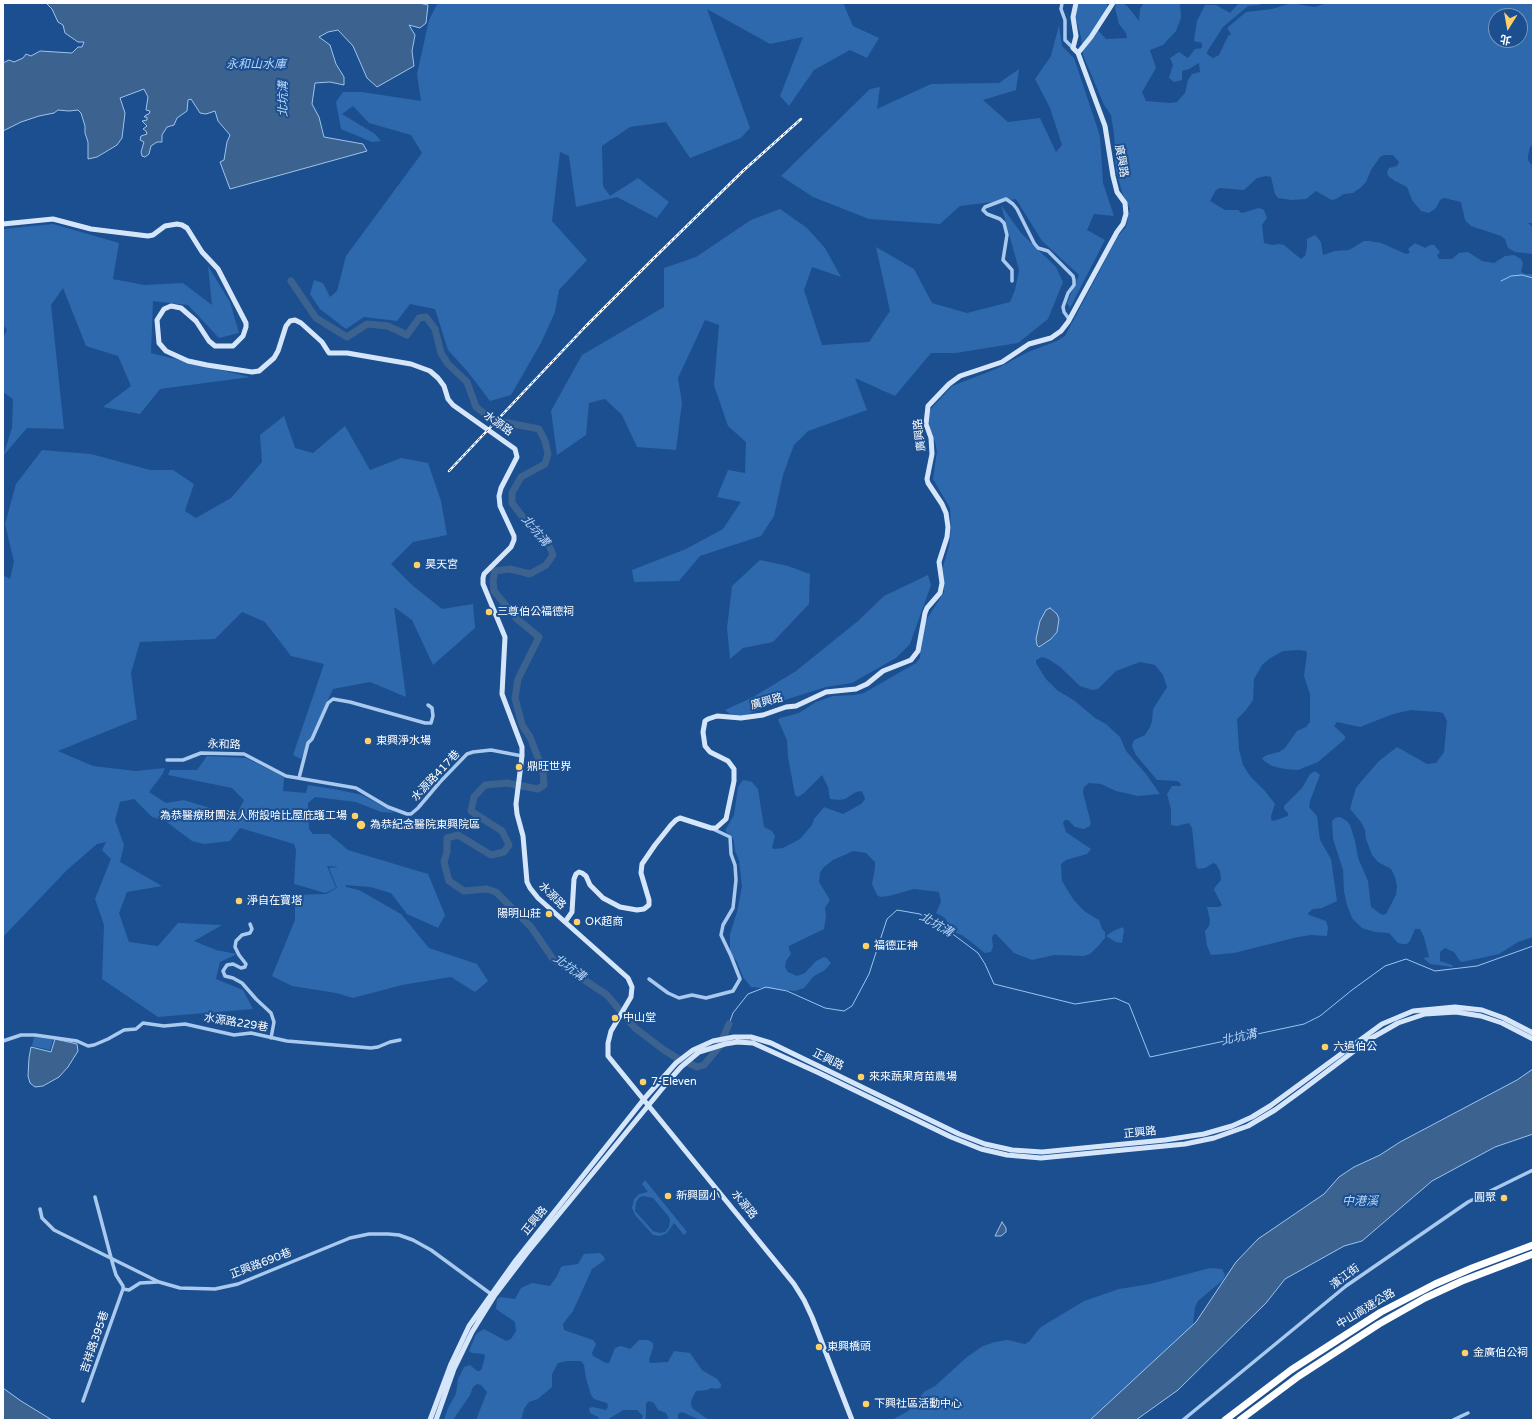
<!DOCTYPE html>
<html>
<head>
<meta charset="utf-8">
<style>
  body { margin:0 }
  #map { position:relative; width:1536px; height:1423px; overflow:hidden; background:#1b4f8f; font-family:"Varela Round","Noto Sans TC",sans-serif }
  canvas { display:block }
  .frame { position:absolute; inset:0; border:4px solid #fff; pointer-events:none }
  .north { position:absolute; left:1488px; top:8px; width:40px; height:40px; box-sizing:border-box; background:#1b4f8f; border:1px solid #7695bc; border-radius:50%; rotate:191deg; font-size:11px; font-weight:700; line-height:16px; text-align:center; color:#fff }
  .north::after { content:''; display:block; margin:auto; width:14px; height:18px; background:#ffd166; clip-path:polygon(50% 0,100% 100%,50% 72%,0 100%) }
</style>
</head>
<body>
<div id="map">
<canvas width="1536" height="1423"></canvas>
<div class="frame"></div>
<div class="north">北</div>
</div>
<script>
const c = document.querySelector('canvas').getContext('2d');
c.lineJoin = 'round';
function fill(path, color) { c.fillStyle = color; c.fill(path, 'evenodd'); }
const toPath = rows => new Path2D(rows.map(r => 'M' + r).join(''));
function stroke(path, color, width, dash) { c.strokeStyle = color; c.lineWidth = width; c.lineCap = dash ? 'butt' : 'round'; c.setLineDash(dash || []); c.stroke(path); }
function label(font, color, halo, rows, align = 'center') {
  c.font = font + ' "Varela Round","Noto Sans TC",sans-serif'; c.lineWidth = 4; c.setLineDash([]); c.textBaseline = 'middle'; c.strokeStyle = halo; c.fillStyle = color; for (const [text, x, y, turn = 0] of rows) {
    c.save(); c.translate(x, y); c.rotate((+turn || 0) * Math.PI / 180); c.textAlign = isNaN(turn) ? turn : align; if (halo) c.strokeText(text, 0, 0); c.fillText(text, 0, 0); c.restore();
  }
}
const green = toPath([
  [435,3,845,3,844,5,853,26,879,38,867,58,850,50,814,70,789,106,780,96,803,37,770,44,707,9,750,128,741,138,690,158,666,122,630,127,602,146,603,186,610,196,638,178,669,202,657,218,617,197,576,207,569,156,560,152,552,221,587,260,559,290,555,312,541,343,511,395,490,401,468,372,448,350,435,309,410,304,397,321,364,317,346,329,320,309,310,294,314,280,323,283,330,297,337,291,346,256,422,153,411,135,369,123,353,106,342,114,375,134,381,141,372,142,341,129,336,102,343,92,362,92,421,101,417,74,429,20,437,4],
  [1079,3,1107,3,1108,11,1095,27,1106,39,1127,38,1126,33,1119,24,1115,8,1116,3,1123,3,1128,7,1139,21,1140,9,1144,3,1180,3,1181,18,1176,31,1163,45,1150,50,1156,68,1142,92,1146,101,1170,103,1177,102,1185,93,1188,80,1192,74,1200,72,1199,63,1189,69,1182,71,1182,80,1174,82,1169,78,1173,65,1170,58,1179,52,1188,58,1195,49,1202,48,1202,43,1194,41,1197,21,1205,5,1216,5,1230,13,1238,4,1261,3,1260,5,1248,6,1223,27,1207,52,1207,54,1213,58,1219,55,1228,36,1231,34,1227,28,1246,12,1272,9,1291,3,1315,7,1326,3,1533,3,1533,145,1530,147,1528,156,1528,160,1533,167,1533,223,1528,223,1533,227,1533,254,1515,252,1508,248,1505,239,1501,236,1471,226,1465,220,1461,202,1444,198,1440,200,1436,208,1429,213,1421,211,1412,200,1407,187,1395,181,1388,176,1387,172,1389,168,1397,166,1399,162,1393,155,1384,155,1380,157,1371,170,1366,182,1360,188,1353,193,1344,194,1336,199,1332,200,1328,198,1316,191,1306,199,1292,200,1278,198,1275,194,1271,177,1266,176,1257,178,1244,190,1220,188,1216,190,1210,201,1225,210,1238,210,1242,213,1259,208,1264,210,1267,218,1262,225,1264,243,1272,245,1280,244,1284,245,1301,259,1305,256,1307,248,1307,239,1315,235,1321,242,1323,255,1335,251,1349,250,1364,241,1369,241,1381,243,1406,254,1410,253,1408,249,1415,243,1425,248,1430,245,1434,245,1440,252,1437,255,1439,259,1452,259,1459,253,1468,252,1482,261,1494,263,1505,256,1514,255,1521,259,1523,263,1521,272,1525,274,1533,274,1533,937,1518,942,1499,954,1462,962,1460,961,1454,952,1445,948,1440,952,1440,961,1452,965,1453,967,1430,964,1423,958,1429,957,1424,937,1420,929,1415,929,1410,941,1407,944,1402,944,1398,943,1389,933,1375,932,1362,928,1352,918,1347,905,1344,892,1343,870,1333,839,1332,821,1335,818,1340,817,1347,821,1350,825,1355,841,1358,858,1368,881,1371,907,1382,915,1386,914,1396,895,1397,886,1395,877,1391,869,1378,862,1372,855,1366,839,1365,830,1361,822,1350,809,1351,805,1356,788,1359,784,1379,761,1397,747,1427,764,1436,763,1444,752,1447,721,1443,713,1438,712,1411,710,1393,714,1360,727,1337,722,1334,726,1345,736,1345,739,1318,762,1298,770,1285,769,1272,766,1264,761,1262,758,1267,755,1279,752,1285,748,1297,731,1306,727,1310,722,1310,694,1304,676,1307,654,1306,651,1299,650,1283,651,1269,659,1262,665,1254,679,1253,700,1246,710,1237,719,1239,749,1243,765,1250,776,1265,791,1275,804,1271,816,1271,819,1273,821,1288,816,1288,813,1284,809,1284,806,1302,788,1310,774,1315,771,1320,775,1310,801,1309,807,1317,816,1320,840,1331,859,1337,901,1322,908,1313,909,1308,913,1309,915,1326,921,1328,927,1327,936,1311,935,1298,937,1234,953,1211,955,1207,946,1205,931,1209,926,1210,920,1207,907,1219,907,1222,905,1214,890,1215,887,1221,880,1220,871,1216,864,1213,863,1205,868,1198,869,1196,866,1192,828,1189,823,1177,826,1171,825,1171,809,1167,794,1172,786,1181,786,1180,783,1177,781,1157,780,1136,755,1132,746,1134,740,1145,735,1150,727,1152,721,1153,709,1167,687,1163,675,1155,665,1140,662,1116,671,1098,689,1092,690,1080,686,1059,666,1048,659,1042,657,1036,660,1036,663,1046,679,1057,690,1075,701,1095,718,1106,724,1120,737,1126,751,1146,774,1160,794,1138,796,1116,791,1101,784,1089,783,1084,787,1083,793,1091,823,1090,826,1084,829,1075,827,1068,820,1065,820,1063,823,1066,832,1091,849,1087,854,1066,860,1061,864,1062,881,1073,899,1084,911,1099,920,1102,929,1105,932,1105,938,1099,945,1090,954,1084,956,1054,955,1032,960,1014,953,996,934,993,935,992,938,993,947,991,952,985,953,962,935,953,932,945,918,936,913,941,902,939,892,914,889,889,896,880,897,877,895,872,884,875,868,875,862,866,853,853,851,833,860,823,868,820,873,819,882,830,900,825,908,826,917,824,929,789,946,789,949,791,954,786,961,785,967,788,972,797,976,805,973,816,961,824,957,827,958,831,963,825,970,814,976,804,988,795,991,751,987,743,977,737,962,730,952,730,934,737,912,742,886,739,860,735,851,734,842,732,836,726,832,726,829,734,815,738,787,743,780,752,782,758,789,764,827,772,831,775,836,772,848,774,849,783,848,800,839,812,825,814,819,824,807,843,814,861,804,865,799,862,791,856,792,845,799,839,800,830,799,828,787,822,775,804,793,798,797,795,795,788,757,787,740,778,720,780,718,799,713,816,702,833,696,855,695,864,693,916,663,920,658,921,638,925,622,944,592,942,570,949,546,951,527,950,508,933,479,937,451,935,442,925,422,928,412,952,386,996,369,1028,352,1057,341,1065,336,1118,236,1126,227,1130,209,1123,195,1116,171,1114,134,1111,115,1104,105,1083,55,1081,37,1075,16],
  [1496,16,1520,16,1520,40,1496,40],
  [1059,25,1062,46,1074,58,1100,136,1103,183,1114,216,1094,214,1087,230,1105,240,1070,308,1067,303,1079,275,1042,241,1016,199,960,206,940,224,869,219,813,197,781,176,870,89,880,87,877,109,931,84,999,83,1019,69,1016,90,983,100,1008,122,1040,118,1056,152,1062,145,1050,108,1035,79,1051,56],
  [1001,205,1021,233,1056,267,1063,282,1048,319,1018,343,956,353,931,353,895,396,855,378,867,410,808,431,794,445,783,475,774,516,761,536,700,556,679,581,634,582,632,570,686,549,723,529,741,502,717,497,728,470,745,473,746,442,728,426,714,385,719,325,705,320,678,378,682,403,676,450,637,447,622,415,605,399,589,403,586,435,557,455,551,411,582,355,664,307,664,268,696,257,751,220,780,209,807,228,825,248,841,277,812,267,804,290,822,345,869,342,890,311,876,247,914,269,932,303,967,313,1010,302,1015,290,1019,270],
  [53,224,119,243,113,279,144,285,183,283,212,305,208,266,230,302,239,333,219,338,188,305,153,301,151,353,250,377,160,389,140,414,103,407,131,386,118,356,86,346,63,288,51,305,64,429,27,428,3,456,12,428,13,399,3,392,3,338,7,330,3,324,3,229],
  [284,416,295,448,313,453,345,426,370,470,401,458,428,463,441,501,447,535,413,542,391,564,412,585,442,609,473,604,475,628,433,665,412,620,394,607,406,697,370,682,333,689,301,759,293,755,324,664,291,656,265,622,242,612,215,639,140,642,131,673,137,719,58,751,93,766,136,771,165,768,162,775,149,792,166,803,184,800,223,812,237,814,244,800,232,788,168,775,170,770,197,770,207,756,246,758,284,777,283,791,306,793,308,785,339,790,362,795,395,813,381,812,356,802,315,797,308,803,309,829,313,834,329,834,348,850,428,874,445,915,438,928,407,914,391,893,370,887,345,885,346,887,359,890,401,914,429,948,477,964,488,981,475,992,451,977,402,985,353,998,336,993,292,986,272,976,295,920,295,895,326,894,337,888,329,868,339,867,327,866,336,888,325,893,294,884,296,850,294,844,240,828,230,841,204,844,192,841,164,820,152,817,134,799,120,802,115,820,124,845,120,862,162,886,127,892,119,913,129,942,158,946,178,923,222,925,194,941,216,950,237,954,220,962,216,979,243,990,253,1009,158,1017,102,979,104,925,95,899,111,859,102,850,106,842,97,844,67,870,3,937,3,575,10,579,14,562,5,524,16,484,42,450,91,454,150,470,173,470,194,484,185,511,196,518,231,498,262,462,260,435],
  [760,560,788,566,810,574,809,604,773,642,743,648,730,659,727,628,732,586],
  [928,575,931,585,910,644,896,658,852,683,826,687,778,702,744,716,730,714,725,710,755,696,796,671,858,621,884,596],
  [1123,927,1124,930,1122,943,1116,942,1106,936,1113,931],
  [34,1036,53,1039,50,1050,32,1046],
  [645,1180,687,1232,684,1235,674,1223,667,1233,660,1236,653,1235,635,1215,632,1208,634,1199,639,1194,648,1192,642,1184],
  [643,1196,653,1198,669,1217,670,1221,669,1227,665,1232,660,1233,653,1231,635,1211,636,1202,640,1197],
  [600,1253,604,1257,605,1260,592,1269,573,1311,563,1324,564,1330,593,1340,596,1344,592,1353,593,1356,606,1363,609,1363,615,1348,621,1346,630,1349,639,1340,648,1340,653,1343,653,1348,649,1360,650,1363,668,1362,674,1351,690,1353,702,1370,717,1379,721,1384,721,1387,718,1389,711,1388,707,1390,696,1391,691,1401,691,1405,693,1409,709,1420,698,1420,698,1419,682,1412,678,1414,678,1420,669,1420,666,1413,658,1410,654,1403,649,1401,646,1403,646,1416,645,1420,641,1420,643,1416,637,1410,623,1410,607,1420,599,1420,598,1417,590,1413,589,1408,593,1407,606,1410,608,1407,607,1403,594,1399,591,1395,586,1378,584,1365,581,1361,567,1361,558,1363,552,1374,552,1387,538,1399,529,1402,524,1409,521,1420,476,1420,487,1392,481,1385,477,1384,473,1387,470,1395,453,1420,444,1420,448,1408,456,1394,458,1379,464,1367,470,1365,477,1371,480,1371,482,1368,485,1357,484,1354,472,1353,469,1351,476,1334,484,1329,506,1341,511,1339,516,1331,515,1322,496,1309,497,1299,500,1297,515,1299,521,1288,532,1283,550,1286,557,1276,561,1267,563,1266,578,1264,584,1254],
  [1210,1268,1222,1269,1225,1275,1223,1280,1198,1301,1195,1307,1193,1325,1187,1336,1090,1420,892,1420,908,1411,924,1392,935,1386,967,1357,983,1346,995,1342,1007,1340,1025,1344,1030,1341,1037,1331,1041,1327,1084,1301,1119,1289,1150,1284]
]);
const water = toPath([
  [46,3,419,3,428,5,426,23,420,28,409,25,415,35,412,51,414,66,377,87,367,78,353,46,338,30,328,32,319,37,330,45,336,64,344,77,344,85,330,82,315,83,312,104,319,117,324,137,363,144,367,151,230,189,220,162,224,160,227,142,230,135,218,121,215,111,206,114,200,113,191,99,188,100,187,111,177,118,174,125,167,127,162,135,162,142,157,142,151,146,149,154,145,157,142,156,141,152,144,142,140,140,141,136,147,134,146,131,143,129,147,126,142,121,147,120,147,117,144,117,146,115,149,114,150,111,146,110,148,97,144,89,120,98,125,113,122,138,117,145,97,157,88,159,88,142,85,133,85,126,81,113,78,110,69,111,58,110,54,113,39,116,21,122,3,131,3,63,9,60,14,62,23,58,26,54,31,56,40,51,72,53,78,47,82,47,84,42,78,42,65,33,63,25,58,22,52,9,46,3],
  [1050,608,1057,614,1059,619,1057,632,1051,639,1039,647,1037,645,1036,639,1040,621,1046,610,1050,608],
  [55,1039,77,1044,78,1051,68,1067,59,1077,43,1086,35,1087,30,1083,28,1076,29,1058,31,1047,51,1052,55,1039],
  [1533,1069,1533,1134,1495,1147,1432,1181,1362,1241,1344,1246,1285,1279,1266,1303,1178,1390,1136,1420,1090,1420,1196,1322,1236,1262,1258,1239,1324,1194,1339,1177,1354,1167,1380,1155,1400,1142,1517,1080,1533,1069],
  [1002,1222,1006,1228,1006,1232,1001,1236,995,1236,1002,1222],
  [3,1388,21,1401,52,1420,3,1420,3,1388]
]);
const stream = toPath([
  [1501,281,1511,276,1522,275,1533,278],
  [729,1024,733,1013,748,994,766,987,787,991,825,1008,844,1011,852,1006,869,974,887,919,897,910,920,914,954,935,978,953,985,964,994,984,1075,1004,1115,998,1129,1004,1150,1057,1304,1024,1320,1016,1352,990,1385,966,1406,959,1435,971,1477,966,1533,946]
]);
const river = toPath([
  [291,281,316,318,347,337,367,324,388,326,407,335,419,318,426,317,435,329,441,353,448,364,467,382,476,407,493,420,539,429,545,441,548,454,545,464,521,477,512,493,512,503,535,533,548,543,553,555,546,565,530,574,510,569,495,571,493,581,494,591,517,619,539,637,518,679,515,698,522,725,530,737,543,771,544,785,538,789,507,783,485,785,474,797,471,811,502,831,509,845,504,852,491,855,458,835,447,838,447,852,444,862,449,881,464,891,487,889,496,892,531,927,553,959,607,995,635,1028,664,1050,677,1058,697,1067,704,1065,719,1047,729,1024]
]);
const street = toPath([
  [1062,3,1061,9,1065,20,1065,40,1073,48],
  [1012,281,1012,270,1003,260,1007,235,1004,223,1000,219,987,214,983,210,985,207,1006,199,1013,204,1017,209,1034,243,1038,248,1048,251,1073,276,1074,280,1074,285,1068,293,1063,307,1064,312,1069,319],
  [167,760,183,760,201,753,244,754,286,776,356,788,388,807,407,814,411,814,418,808,440,782,467,754,473,752,491,750,522,756],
  [299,778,308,743,312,739,328,703,333,699,350,702,425,723,431,723,433,716,432,708,428,705],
  [250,924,252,929,250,933,242,935,236,941,235,947,239,955,246,964,245,967,241,968,233,964,227,965,223,971,225,976,233,978,242,983,256,999,271,1013,274,1022,271,1038],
  [649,979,668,993,679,998,692,995,706,998,733,991,740,979,731,956,721,935,723,925,733,908,736,880,735,865,731,854,730,837,713,829],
  [3,1041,21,1035,35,1035,77,1041,88,1046,94,1045,108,1039,124,1030,136,1029,143,1023,164,1026,185,1024,234,1035,251,1033,287,1041,371,1048,378,1047,390,1042,400,1040],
  [95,1197,113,1265,116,1275,123,1286,123,1289,129,1290,140,1283,158,1282],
  [40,1209,42,1218,54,1230,159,1282,180,1288,215,1289,238,1284,350,1238,369,1234,388,1234,399,1235,413,1240,431,1250,491,1294],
  [83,1401,123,1289],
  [1183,1420,1346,1286,1468,1202,1533,1170],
  [1453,1420,1468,1413]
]);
const secondary = toPath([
  [1078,53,1091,37,1113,3],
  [3,224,53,219,91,229,148,236,153,235,165,226,177,224,182,225,187,228,202,252,218,269,246,323,246,327,243,336,233,346,215,346,209,341,196,321,181,308,171,306,164,309,157,320,159,343,166,351,188,361,207,365,252,372,259,371,274,358,278,351,286,326,290,321,295,320,301,323,322,342,329,353,347,353,411,364,430,371,438,378,444,386,448,399,453,405,515,449,517,457,501,488,499,496,500,506,514,536,514,540,511,547,484,574,483,578,483,584,505,637,502,694,522,747,522,756,516,804,517,814,523,836,527,882,530,888,538,898,628,978,632,987,631,997,611,1031,608,1043,608,1056,794,1284,804,1300,812,1317,852,1420],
  [565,922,572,912,574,879,576,874,579,872,582,873,586,876,590,885,603,898,620,907,637,910,644,909,649,905,649,900,641,873,642,864,655,845,671,825,676,820,680,818,711,828,716,828,726,819,734,781,734,769,728,761,710,752,705,746,703,732,705,721,708,719,717,716,741,718,763,715,786,707,796,706,826,692,856,689,867,684,883,671,911,660,918,651,925,613,927,608,940,593,942,583,939,562,947,537,948,527,946,513,942,504,928,483,927,479,932,454,931,438,926,424,928,406,949,384,960,376,1002,362,1029,344,1051,338,1061,331,1068,322,1117,232,1123,224,1126,214,1125,203,1117,192,1113,176,1105,126,1078,53,1073,48,1076,36,1073,17,1076,3],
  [430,1420,451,1364,469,1326,516,1260,644,1099,676,1063,693,1050,713,1041,734,1037,751,1037,771,1043,959,1134,985,1144,1012,1150,1042,1152,1165,1140,1204,1134,1232,1126,1252,1117,1270,1106,1382,1024,1413,1011,1455,1007,1482,1010,1504,1018,1533,1033],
  [436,1420,454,1369,472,1332,495,1295,527,1253,666,1084,681,1067,699,1052,725,1044,737,1042,753,1043,819,1073,951,1137,981,1149,1007,1155,1041,1158,1185,1144,1214,1138,1248,1126,1275,1110,1301,1091,1370,1039,1398,1023,1425,1014,1456,1012,1481,1016,1502,1023,1533,1039]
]);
const highway = toPath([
  [1225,1420,1291,1370,1381,1312,1435,1284,1472,1268,1533,1245],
  [1240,1420,1299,1376,1379,1324,1425,1298,1462,1281,1533,1254]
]);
const rail = toPath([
  [449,471,586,326,653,259,744,170,801,119]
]);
const markers = [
  [417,565,4,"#ffd166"],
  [489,612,4,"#ffd166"],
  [368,741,4,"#ffd166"],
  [519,767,4,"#ffd166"],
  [355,816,4,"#ffd166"],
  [361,825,5,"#ffd166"],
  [239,901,4,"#ffd166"],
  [549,914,4,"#ffd166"],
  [577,922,4,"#ffd166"],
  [866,946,4,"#ffd166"],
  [615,1018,4,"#ffd166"],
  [1325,1047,4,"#ffd166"],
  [861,1077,4,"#ffd166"],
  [643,1082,4,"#ffd166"],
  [668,1196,4,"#ffd166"],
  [1504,1198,4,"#ffd166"],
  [819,1347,4,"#ffd166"],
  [1465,1353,4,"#ffd166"],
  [866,1404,4,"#ffd166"]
];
const streetNames = [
  ["廣興路",1121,161,80],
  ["水源路",498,424,36],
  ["廣興路",920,435,-97],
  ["廣興路",767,702,-15],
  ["永和路",224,745,2],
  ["水源路417巷",436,776,-47],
  ["水源路",552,896,45],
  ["水源路229巷",236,1023,9],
  ["正興路",828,1060,26],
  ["正興路",1140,1133,-6],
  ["水源路",744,1205,51],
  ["正興路",535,1221,-51],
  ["正興路690巷",261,1264,-21],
  ["濱江街",1345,1277,-37],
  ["中山高速公路",1366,1309,-31],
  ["吉祥路395巷",95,1342,-71]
];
const poiNames = [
  ["昊天宮",425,565],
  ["三尊伯公福德祠",497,612],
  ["東興淨水場",376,741],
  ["鼎旺世界",527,767],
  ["為恭醫療財團法人附設哈比屋庇護工場",347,816,"right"],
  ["為恭紀念醫院東興院區",370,825],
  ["淨自在寶塔",247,901],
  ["陽明山莊",541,914,"right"],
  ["OK超商",585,922],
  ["福德正神",874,946],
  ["中山堂",623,1018],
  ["六過伯公",1333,1047],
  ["來來蔬果育苗農場",869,1077],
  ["7-Eleven",651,1082],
  ["新興國小",676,1196],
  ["圓聚",1496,1198,"right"],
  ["東興橋頭",827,1347],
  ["金廣伯公祠",1473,1353],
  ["下興社區活動中心",874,1404]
];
const waterNames = [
  ["永和山水庫",256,65],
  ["北坑溝",284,99,-90],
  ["北坑溝",535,531,50],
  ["北坑溝",936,925,30],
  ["北坑溝",569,968,36],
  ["北坑溝",1239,1038,-12],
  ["中港溪",1360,1202]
];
fill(green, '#2e69ad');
fill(water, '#3c6290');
stroke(water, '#9cc4f0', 1);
stroke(stream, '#9cc4f0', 1);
stroke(river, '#3c6290', 7);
stroke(street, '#a9c9ee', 3.5);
stroke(secondary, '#d6e6fa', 5);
stroke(highway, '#fff', 7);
stroke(rail, '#fff', 2.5);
stroke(rail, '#1b4f8f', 1, [3]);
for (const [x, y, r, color] of markers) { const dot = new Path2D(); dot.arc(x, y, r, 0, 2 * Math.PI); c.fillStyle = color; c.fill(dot); stroke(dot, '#1b4f8f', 1.5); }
label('11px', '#fff', '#1b4f8f', streetNames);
label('11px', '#fff', '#1b4f8f', poiNames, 'left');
label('italic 12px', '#b5d3f5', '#1b4f8f', waterNames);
</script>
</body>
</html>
